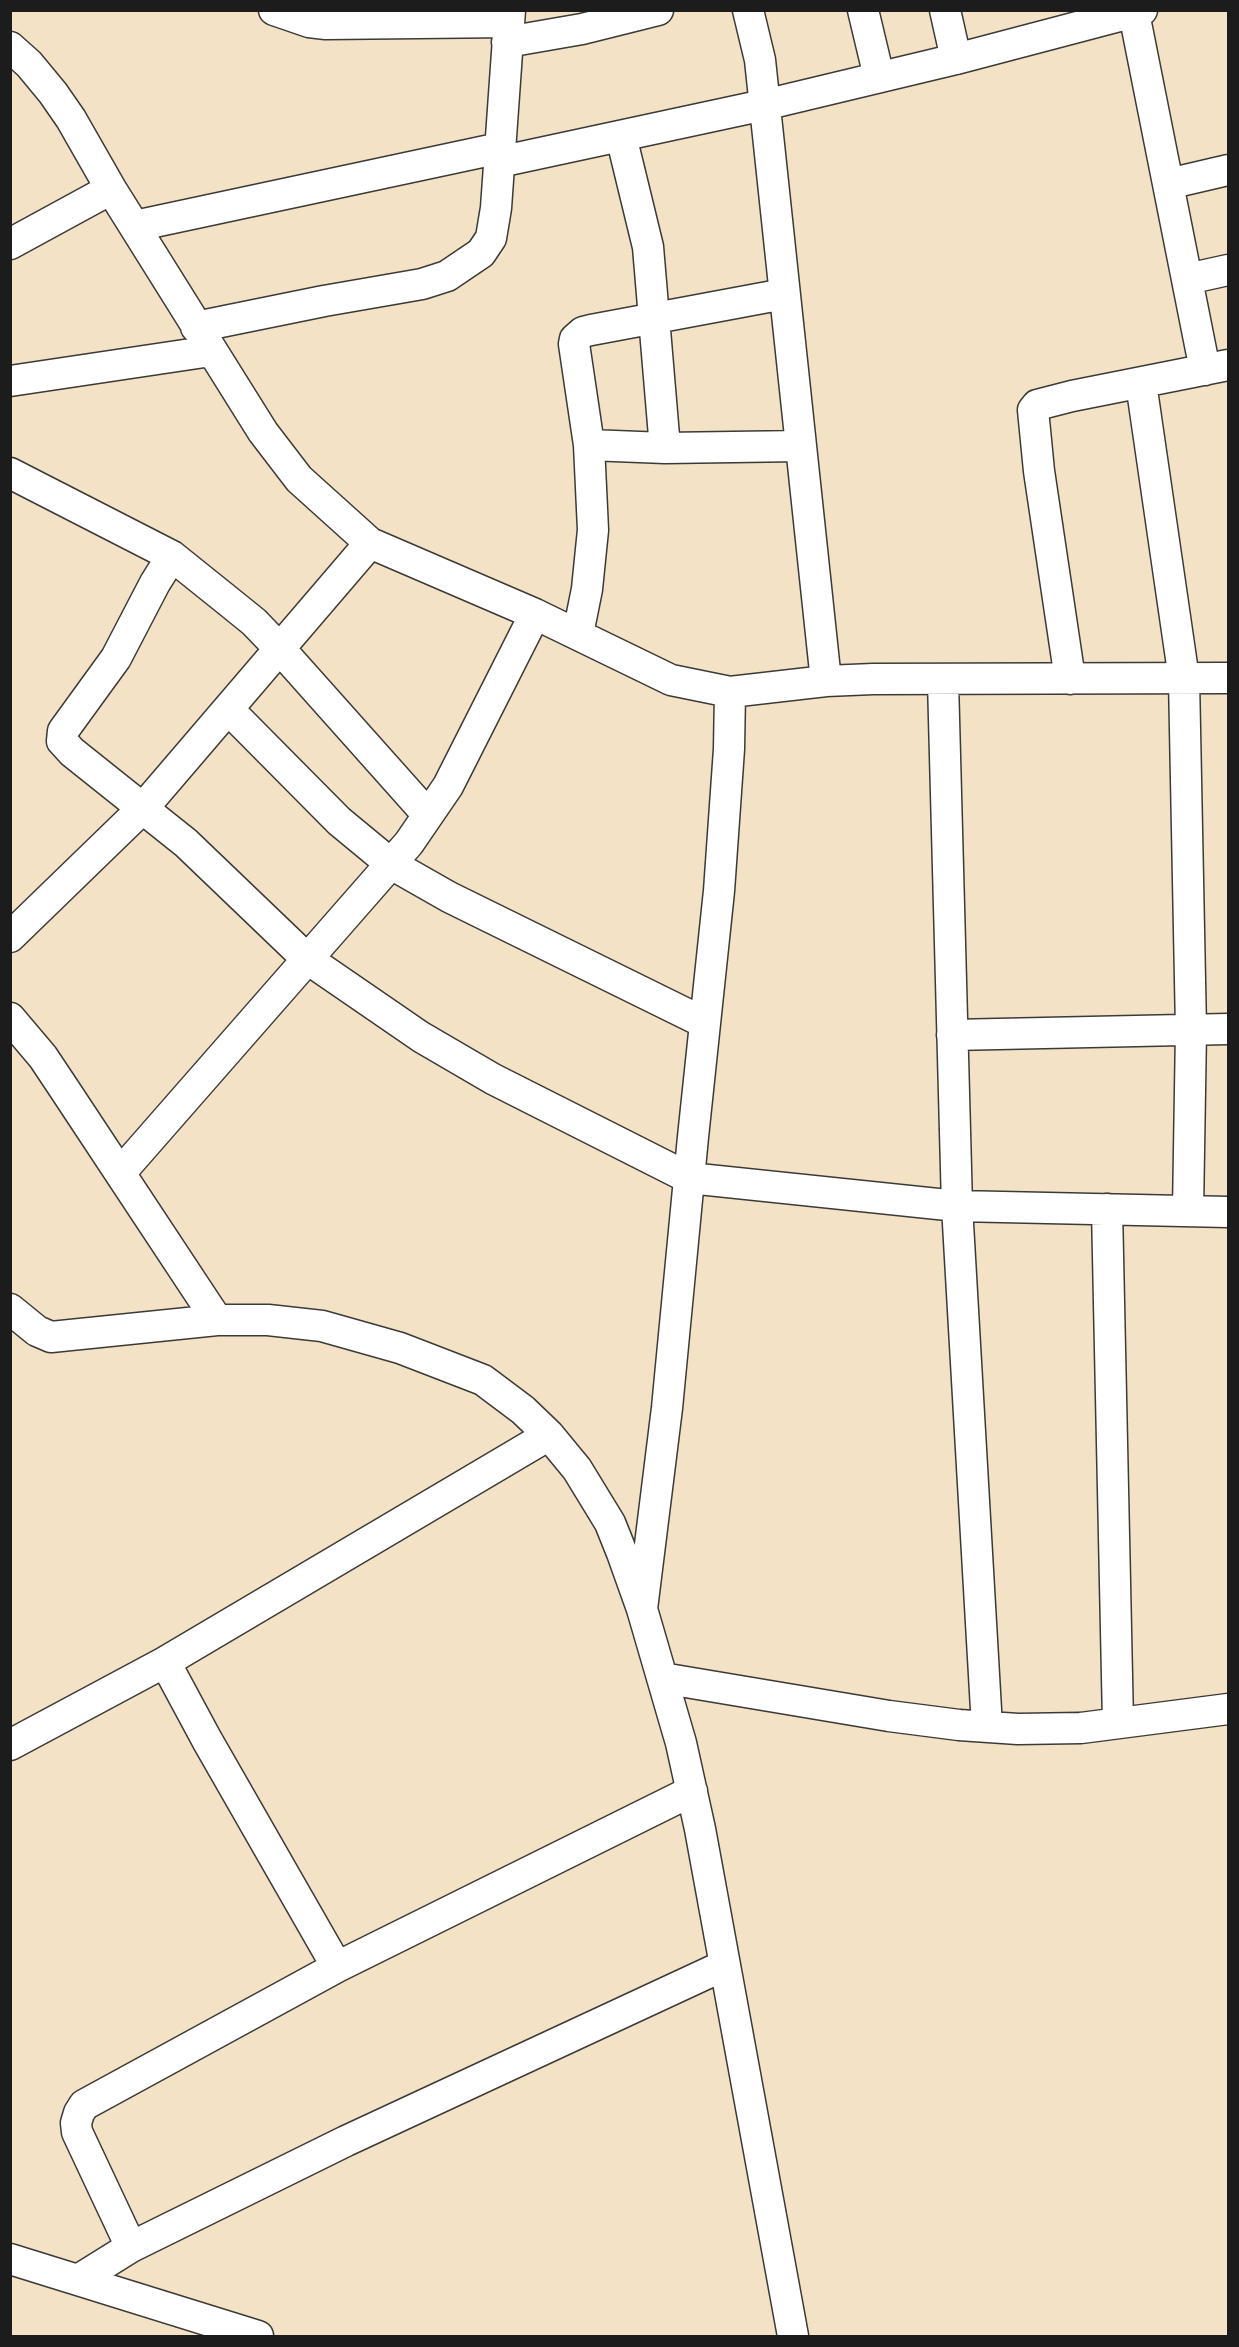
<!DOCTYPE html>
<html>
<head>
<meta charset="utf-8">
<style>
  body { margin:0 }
  #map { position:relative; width:1239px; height:2347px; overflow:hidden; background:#f3e2c6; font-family:"Architects Daughter",sans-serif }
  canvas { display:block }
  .frame { position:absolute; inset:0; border:12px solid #1c1c1c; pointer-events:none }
</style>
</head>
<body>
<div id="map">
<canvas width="1239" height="2347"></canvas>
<div class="frame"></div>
</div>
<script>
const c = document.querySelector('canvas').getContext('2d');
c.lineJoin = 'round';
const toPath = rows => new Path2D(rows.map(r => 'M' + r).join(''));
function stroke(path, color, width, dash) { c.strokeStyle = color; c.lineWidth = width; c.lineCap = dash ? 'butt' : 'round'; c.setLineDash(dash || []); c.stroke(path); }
const minor = toPath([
  [274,10,309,22,326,24,509,22],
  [748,10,760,60,826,681],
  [863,10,879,77],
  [945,10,956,59],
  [1134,13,1205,370],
  [507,42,582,29,658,10],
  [10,47,29,64,53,93,71,119,111,189,263,432,299,479,370,543,535,614,671,680,730,692,729,749,719,891,693,1137,667,1408,642,1609],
  [499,162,764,105,956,59,1142,10],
  [1168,184,1228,170],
  [135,226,500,148],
  [10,244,111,189],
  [1187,279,1228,270],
  [196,327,324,301,422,284,447,276,481,253,491,238,496,208,510,10],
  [10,381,211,351],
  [1141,383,1184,679,1191,1030,1188,1211],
  [589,445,665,448,648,247,621,136],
  [665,448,801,446],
  [10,473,172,556,233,605,254,622,280,649,428,815],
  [172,556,155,583,116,658,63,731,62,741,72,752,186,843,306,958,421,1037,493,1079,689,1178,957,1206,1228,1212],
  [578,634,587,589,593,530,589,445,574,344,575,339,583,332,591,330,784,294],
  [1070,679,1039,471,1033,410,1037,405,1072,396,1228,365],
  [943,681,957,1206,987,1727],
  [730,692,826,681,873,679,1228,678],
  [228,709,339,821,391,864,449,897,705,1023],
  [10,937,144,807,370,543],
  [10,1018,43,1057,63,1087,217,1320],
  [952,1035,1228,1029],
  [121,1172,409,843,448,786,535,614],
  [1107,1209,1118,1723],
  [10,1309,37,1331,51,1337,217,1320,268,1320,322,1326,400,1348,483,1380,523,1410,549,1435,577,1469,610,1523,622,1553,642,1609,681,1743,700,1829,793,2336],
  [662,1678,889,1716,959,1725,1018,1729,1081,1728,1228,1709],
  [10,1745,165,1662],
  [337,1967,207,1740,165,1662,549,1435],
  [131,2247,346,2141,725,1965],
  [10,2259,258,2336],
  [78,2280,131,2247,77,2132,76,2123,79,2113,84,2105,337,1967,692,1791]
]);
stroke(minor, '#3c3a36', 33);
stroke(minor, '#fff', 30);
</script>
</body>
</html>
